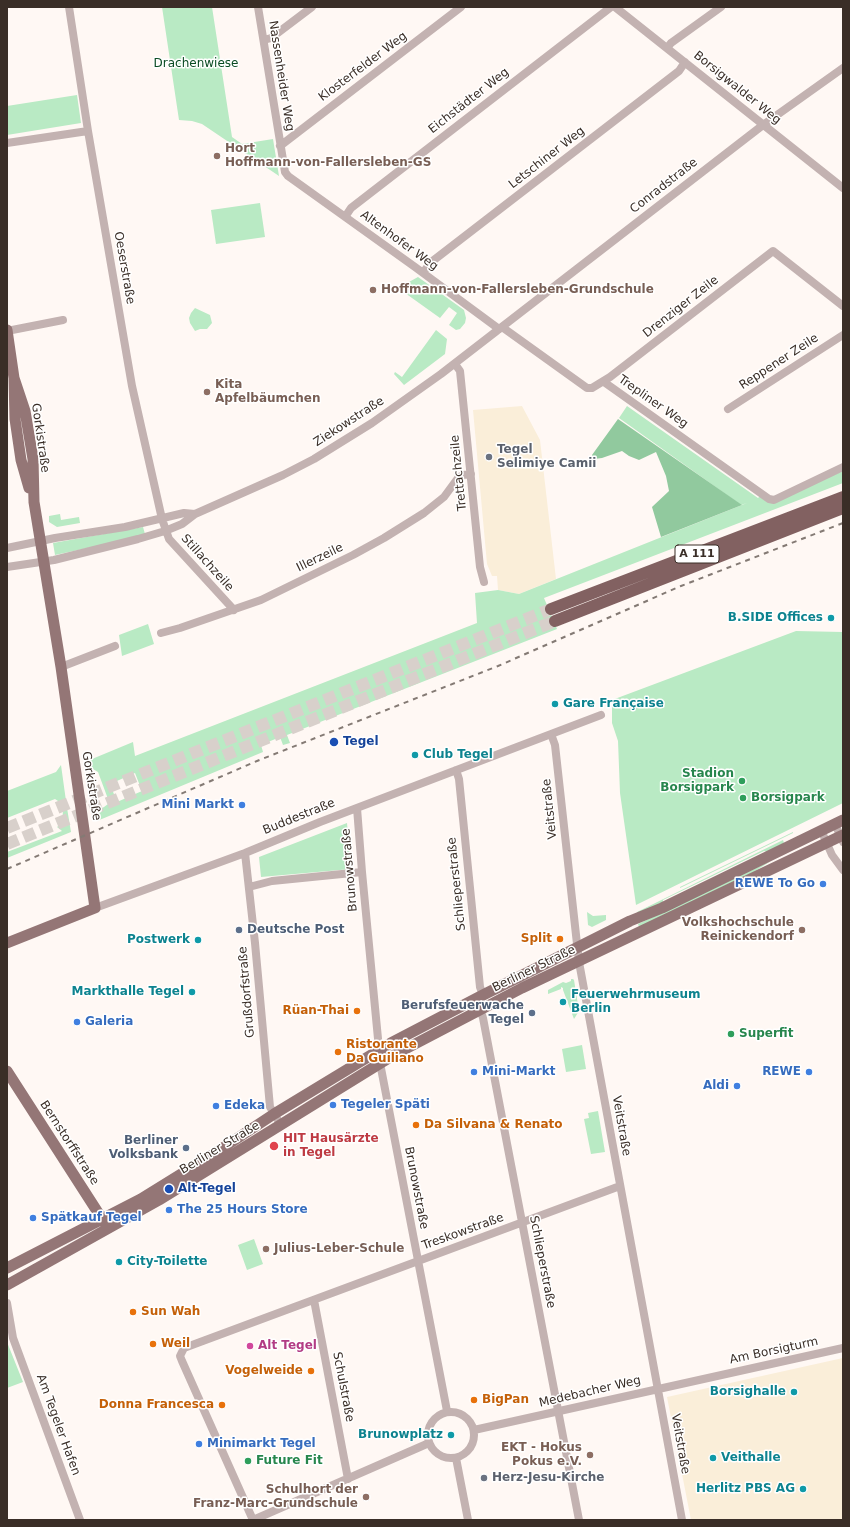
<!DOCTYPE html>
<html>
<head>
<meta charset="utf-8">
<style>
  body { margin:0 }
  #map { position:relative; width:850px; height:1527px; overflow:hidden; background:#fff8f4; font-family:"DejaVu Sans",sans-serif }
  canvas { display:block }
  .frame { position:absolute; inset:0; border:8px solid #3a2e27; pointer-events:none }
</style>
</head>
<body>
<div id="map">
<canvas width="850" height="1527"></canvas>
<div class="frame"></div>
</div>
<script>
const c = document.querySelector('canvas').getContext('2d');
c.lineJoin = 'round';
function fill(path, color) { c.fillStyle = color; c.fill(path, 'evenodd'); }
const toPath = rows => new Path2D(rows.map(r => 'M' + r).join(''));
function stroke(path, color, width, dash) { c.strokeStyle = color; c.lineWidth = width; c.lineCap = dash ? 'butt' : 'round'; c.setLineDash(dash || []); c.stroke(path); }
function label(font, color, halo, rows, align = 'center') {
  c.font = font + ' "DejaVu Sans",sans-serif'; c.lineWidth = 3; c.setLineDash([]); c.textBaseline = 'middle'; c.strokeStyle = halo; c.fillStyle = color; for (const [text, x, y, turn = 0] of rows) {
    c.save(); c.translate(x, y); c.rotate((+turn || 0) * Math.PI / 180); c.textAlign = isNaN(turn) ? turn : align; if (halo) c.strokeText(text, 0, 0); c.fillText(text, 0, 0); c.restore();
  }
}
const industrial = toPath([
  [522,406,540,440,556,579,519,594,498,590,497,576,492,576,487,564,473,410],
  [843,1358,843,1520,691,1520,667,1397]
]);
const green = toPath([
  [162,7,212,7,232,137,242,144,273,139,279,176,202,124,192,121,179,120],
  [77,95,81,123,7,135,7,106],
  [260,203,265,237,216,244,211,210],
  [418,277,464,310,466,318,465,323,460,329,456,330,449,325,457,313,449,307,440,318,398,288],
  [195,308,210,315,212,323,207,329,200,329,195,331,190,323,189,318,191,313],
  [436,330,447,339,445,354,404,385,394,374,395,372,402,377],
  [627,406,758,498,761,495,770,502,843,471,843,483,544,598,557,629,287,735,290,743,283,745,280,737,261,745,263,752,97,821,95,812,104,807,108,804,108,799,98,772,93,769,89,770,87,756,92,759,133,742,135,756,477,623,475,593,498,590,519,594,747,503,741,505,619,418],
  [135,773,142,791,117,802,110,784],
  [60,514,61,520,79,517,80,523,57,527,49,522,49,516],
  [143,527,145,534,111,543,55,555,53,543],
  [148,624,154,644,122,656,119,635],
  [796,631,843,632,843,803,636,905,620,793,618,741,612,723,612,700],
  [61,765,66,801,61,803,55,799,7,818,7,791,56,772],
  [67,808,71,832,7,858,7,852,62,831,57,827,62,823,63,811],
  [347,823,351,869,261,877,259,857],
  [793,832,793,833,680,888,680,887],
  [783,840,784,843,767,852,764,851,663,900,663,904,638,914,637,912],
  [771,861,752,873,639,927,638,924],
  [587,912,593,916,606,915,606,920,592,927,588,925],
  [571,979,573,979,574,980,579,1011,574,1019,563,990,563,988,561,987,561,989,548,994,548,990,563,982,566,983,571,981],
  [582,1045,586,1069,566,1072,562,1049],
  [598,1111,605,1152,591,1154,584,1119,589,1118,588,1113],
  [254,1239,263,1264,247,1270,238,1245],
  [7,1342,23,1382,7,1388]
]);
const forest = toPath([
  [618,419,742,505,661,537,652,507,669,491,666,476,656,452,639,460,629,456,622,451,602,458,594,459,592,455]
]);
const highwayTunnel = toPath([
  [7,828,551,609],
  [7,844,555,621]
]);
const minor = toPath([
  [69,7,88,131,132,386,162,519,169,539,234,610],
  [258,7,285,172,288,176,415,267,499,329],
  [615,7,843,188],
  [264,40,271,38,312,7],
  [667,48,671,43,721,7],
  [7,143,88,131],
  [280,146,461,7],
  [345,217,351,208,611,7],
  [423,273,430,263,679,71,685,62],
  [502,327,587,388,592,388,610,377,773,251,843,306],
  [7,331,63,320],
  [455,364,460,371,480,567,484,582],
  [604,382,769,499,774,500,843,467],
  [728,409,843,335],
  [7,548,55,538,125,527,184,513,195,514],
  [7,567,54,560,138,539,165,531,182,524,195,514,283,475,314,459,372,423,441,374,763,125,843,68],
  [161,633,180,628,261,600,353,555,384,538,424,513,444,497,458,478,463,475,471,474],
  [61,667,115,646],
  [551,734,555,745,579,962,682,1520],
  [456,770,459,779,480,987,483,995],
  [357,808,362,872,379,1049],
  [835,824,843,842],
  [821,830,832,855,843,870],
  [245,853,255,943,270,1107,281,1125],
  [249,887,272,881,362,872],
  [95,908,245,853,320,822,601,715],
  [480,1009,483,1018,579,1520],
  [380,1063,447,1411],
  [314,1300,348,1479],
  [7,1303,13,1338,80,1520],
  '428 1435a23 23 0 1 1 46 0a23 23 0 1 1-46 0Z',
  [474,1430,843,1348],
  [456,1458,468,1520],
  [253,1520,182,1361,180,1356,184,1348,620,1186],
  [253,1520,429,1443]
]);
const major = toPath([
  [7,330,14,378,15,419,21,460,29,488],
  [7,943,95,908,61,667,34,502,33,459,25,411,14,378],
  [7,1071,106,1225],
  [7,1268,141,1199,212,1155,274,1114,391,1043,483,995,630,921,662,908,843,820],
  [7,1285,159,1200,392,1056,522,988,843,835]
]);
const highway = toPath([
  [551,609,843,497],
  [555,621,843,508]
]);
const rail = toPath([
  [7,869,257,761,498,666,681,586,843,523]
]);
const markers = [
  [217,156,4,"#8d6e63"],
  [373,290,4,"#8d6e63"],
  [207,392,4,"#8d6e63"],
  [489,457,4,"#6b7280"],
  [831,618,4,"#0f9aa8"],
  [555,704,4,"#0f9aa8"],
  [334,742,5,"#1a4fb4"],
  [415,755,4,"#0f9aa8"],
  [742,781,4,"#2e9e5b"],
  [743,798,4,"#2e9e5b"],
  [242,805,4,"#3f7fe0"],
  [823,884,4,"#3f7fe0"],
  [239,930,4,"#5c6f8a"],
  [802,930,4,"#8d6e63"],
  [560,939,4,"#e8710a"],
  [198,940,4,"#0f9aa8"],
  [192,992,4,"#0f9aa8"],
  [563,1002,4,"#0f9aa8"],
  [357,1011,4,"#e8710a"],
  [532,1013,4,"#5c6f8a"],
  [77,1022,4,"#3f7fe0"],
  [731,1034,4,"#2e9e5b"],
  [338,1052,4,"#e8710a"],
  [474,1072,4,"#3f7fe0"],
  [809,1072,4,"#3f7fe0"],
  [737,1086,4,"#3f7fe0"],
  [333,1105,4,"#3f7fe0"],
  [216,1106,4,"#3f7fe0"],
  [416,1125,4,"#e8710a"],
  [274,1146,5,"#e0444e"],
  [186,1148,4,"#5c6f8a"],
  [169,1189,5,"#1a4fb4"],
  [169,1210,4,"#3f7fe0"],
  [33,1218,4,"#3f7fe0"],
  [266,1249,4,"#8d6e63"],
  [119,1262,4,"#0f9aa8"],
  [133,1312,4,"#e8710a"],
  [153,1344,4,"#e8710a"],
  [250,1346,4,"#d1479c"],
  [311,1371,4,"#e8710a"],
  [794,1392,4,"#0f9aa8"],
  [474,1400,4,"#e8710a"],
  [222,1405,4,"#e8710a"],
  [451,1435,4,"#0f9aa8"],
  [199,1444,4,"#3f7fe0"],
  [590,1455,4,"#8d6e63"],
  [713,1458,4,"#0f9aa8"],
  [248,1461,4,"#2e9e5b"],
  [484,1478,4,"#6b7280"],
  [803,1489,4,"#0f9aa8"],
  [366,1497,4,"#8d6e63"]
];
const shields = [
  [697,554,44]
];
const shieldNames = [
  ["A 111",697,554]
];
const parkNames = [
  ["Drachenwiese",196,64]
];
const streetNames = [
  ["Klosterfelder Weg",363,67,-37],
  ["Nassenheider Weg",281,76,81],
  ["Borsigwalder Weg",737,88,39],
  ["Eichstädter Weg",469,101,-38],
  ["Letschiner Weg",547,158,-38],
  ["Conradstraße",664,186,-38],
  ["Altenhofer Weg",399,241,36],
  ["Oeserstraße",124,268,80],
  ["Drenziger Zeile",681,307,-38],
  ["Reppener Zeile",779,362,-33],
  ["Trepliner Weg",653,402,35],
  ["Ziekowstraße",349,422,-33],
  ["Gorkistraße",40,438,82],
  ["Trettachzeile",459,473,-96],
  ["Illerzeile",320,558,-26],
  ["Stillachzeile",207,563,48],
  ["Gorkistraße",91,786,81],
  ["Veitstraße",550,809,-96],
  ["Buddestraße",299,817,-22],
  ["Brunowstraße",350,870,-95],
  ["Schlieperstraße",457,884,-96],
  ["Berliner Straße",534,969,-26],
  ["Grußdorfstraße",247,992,-95],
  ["Veitstraße",621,1126,80],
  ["Bernstorffstraße",69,1143,57],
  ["Berliner Straße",220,1148,-31],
  ["Brunowstraße",416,1188,79],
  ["Treskowstraße",463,1232,-20],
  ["Schlieperstraße",542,1262,79],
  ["Am Borsigturm",774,1351,-12],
  ["Schulstraße",343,1387,79],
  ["Medebacher Weg",590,1392,-13],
  ["Am Tegeler Hafen",58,1425,70],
  ["Veitstraße",680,1444,80]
];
const educationNames = [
  ["Hort",225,149],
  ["Hoffmann-von-Fallersleben-GS",225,163],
  ["Hoffmann-von-Fallersleben-Grundschule",381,290],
  ["Kita",215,385],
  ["Apfelbäumchen",215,399],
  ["Volkshochschule",794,923,"right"],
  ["Reinickendorf",794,937,"right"],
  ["Julius-Leber-Schule",274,1249],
  ["EKT - Hokus",582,1448,"right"],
  ["Pokus e.V.",582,1462,"right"],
  ["Schulhort der",358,1490,"right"],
  ["Franz-Marc-Grundschule",358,1504,"right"]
];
const worshipNames = [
  ["Tegel",497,450],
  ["Selimiye Camii",497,464],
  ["Herz-Jesu-Kirche",492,1478]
];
const cultureNames = [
  ["B.SIDE Offices",823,618],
  ["Gare Française",563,704,"left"],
  ["Club Tegel",423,755,"left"],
  ["Postwerk",190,940],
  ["Markthalle Tegel",184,992],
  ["Feuerwehrmuseum",571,995,"left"],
  ["Berlin",571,1009,"left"],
  ["City-Toilette",127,1262,"left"],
  ["Borsighalle",786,1392],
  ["Brunowplatz",443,1435],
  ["Veithalle",721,1458,"left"],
  ["Herlitz PBS AG",795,1489]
];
const transitNames = [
  ["Tegel",343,742],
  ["Alt-Tegel",178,1189]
];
const leisureNames = [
  ["Stadion",734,774,"right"],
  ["Borsigpark",734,788,"right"],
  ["Borsigpark",751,798],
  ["Superfit",739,1034],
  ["Future Fit",256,1461]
];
const shopNames = [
  ["Mini Markt",234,805,"right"],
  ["REWE To Go",815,884,"right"],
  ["Galeria",85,1022],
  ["Mini-Markt",482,1072],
  ["REWE",801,1072,"right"],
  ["Aldi",729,1086,"right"],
  ["Tegeler Späti",341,1105],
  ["Edeka",224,1106],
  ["The 25 Hours Store",177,1210],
  ["Spätkauf Tegel",41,1218],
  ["Minimarkt Tegel",207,1444]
];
const serviceNames = [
  ["Deutsche Post",247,930,"left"],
  ["Berufsfeuerwache",524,1006],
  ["Tegel",524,1020],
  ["Berliner",178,1141],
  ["Volksbank",178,1155]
];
const foodNames = [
  ["Split",552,939,"right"],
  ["Rüan-Thai",349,1011,"right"],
  ["Ristorante",346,1045],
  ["Da Guiliano",346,1059],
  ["Da Silvana & Renato",424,1125],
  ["Sun Wah",141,1312],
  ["Weil",161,1344],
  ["Vogelweide",303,1371,"right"],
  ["BigPan",482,1400],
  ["Donna Francesca",214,1405,"right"]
];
const healthNames = [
  ["HIT Hausärzte",283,1139],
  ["in Tegel",283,1153]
];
const hotelNames = [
  ["Alt Tegel",258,1346]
];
fill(industrial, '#faeed9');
fill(green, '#b9eac4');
fill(forest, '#91c99e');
stroke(highwayTunnel, '#d8d0cb', 12, [12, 6]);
stroke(minor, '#c3b2b1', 8);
stroke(major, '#947676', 11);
stroke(highway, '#826161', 12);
stroke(rail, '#847a74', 2, [5, 5]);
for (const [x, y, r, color] of markers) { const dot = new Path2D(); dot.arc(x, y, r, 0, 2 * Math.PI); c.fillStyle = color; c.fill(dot); stroke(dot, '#fff', 1.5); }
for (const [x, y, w] of shields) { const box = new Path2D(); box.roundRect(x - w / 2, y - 9, w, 18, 3); c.fillStyle = '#fff'; c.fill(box); stroke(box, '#3a2e27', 1); }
label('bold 11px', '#3a2e27', null, shieldNames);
label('12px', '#0a4b23', '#fff', parkNames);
label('12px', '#3a2e27', '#fff', streetNames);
label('bold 12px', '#785e54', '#fff', educationNames, 'left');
label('bold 12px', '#5b616d', '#fff', worshipNames, 'left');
label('bold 12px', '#0d838f', '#fff', cultureNames, 'right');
label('bold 12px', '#164399', '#fff', transitNames, 'left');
label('bold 12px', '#27864d', '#fff', leisureNames, 'left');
label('bold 12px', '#366cbe', '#fff', shopNames, 'left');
label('bold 12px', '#4e5e75', '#fff', serviceNames, 'right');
label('bold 12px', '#c56008', '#fff', foodNames, 'left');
label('bold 12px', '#be3a42', '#fff', healthNames, 'left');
label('bold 12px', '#b23c85', '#fff', hotelNames, 'left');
</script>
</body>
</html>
